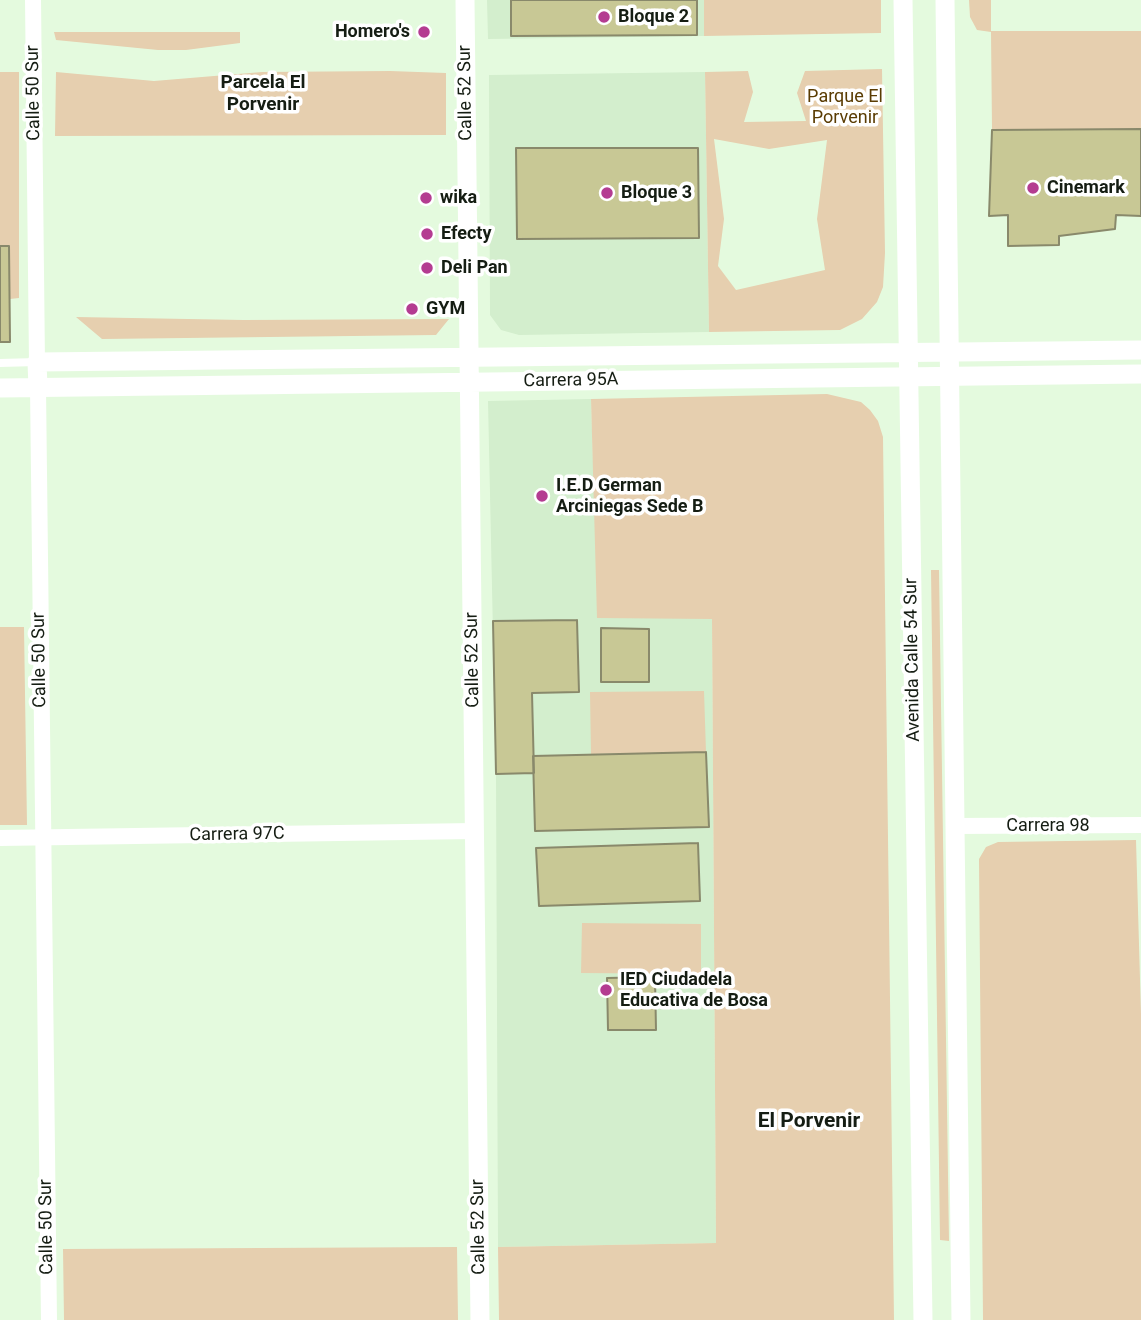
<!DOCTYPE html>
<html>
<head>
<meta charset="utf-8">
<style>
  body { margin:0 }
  canvas { display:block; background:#e4fade }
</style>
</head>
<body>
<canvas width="1141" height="1320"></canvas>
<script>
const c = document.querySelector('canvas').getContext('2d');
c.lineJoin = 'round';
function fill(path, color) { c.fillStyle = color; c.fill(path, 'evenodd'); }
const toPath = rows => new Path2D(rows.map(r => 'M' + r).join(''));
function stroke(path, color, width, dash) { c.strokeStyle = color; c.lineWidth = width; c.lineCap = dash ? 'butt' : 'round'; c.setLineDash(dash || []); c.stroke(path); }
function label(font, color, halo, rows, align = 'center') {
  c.font = font + ' Roboto,sans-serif'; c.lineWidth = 7; c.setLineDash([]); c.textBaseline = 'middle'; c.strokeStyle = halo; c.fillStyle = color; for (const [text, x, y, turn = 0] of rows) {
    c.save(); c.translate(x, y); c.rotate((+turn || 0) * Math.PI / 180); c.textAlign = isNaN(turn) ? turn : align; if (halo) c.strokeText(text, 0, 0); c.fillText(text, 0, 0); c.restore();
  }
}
const built = toPath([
  [487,0,704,0,704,36,488,39],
  [705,72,709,332,519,335,501,330,490,315,489,75],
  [591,399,598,618,712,618,716,1243,498,1247,496,774,488,401]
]);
const green = toPath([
  [704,0,881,0,881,33,704,36],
  [969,0,991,0,991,31,1141,31,1141,129,992,130,991,32,977,30,970,17],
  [54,32,240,32,240,43,186,50,158,50,56,40],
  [882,69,885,253,883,287,877,302,862,319,840,330,709,332,705,72,748,71,753,92,744,122,806,121,797,93,805,71],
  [714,139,769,149,827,140,817,219,825,270,736,290,718,266,724,219],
  [390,71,446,73,446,135,55,136,56,72,154,81,262,72],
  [0,72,19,72,19,298,10,299,10,342,0,342],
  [76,317,244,320,449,319,436,335,102,339],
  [827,394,861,402,870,410,878,421,883,437,894,1320,499,1320,498,1247,716,1243,712,619,597,618,591,399],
  [931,570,939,570,949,1241,940,1240],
  [0,627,24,627,27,825,0,825],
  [704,691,706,752,591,754,590,692],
  [1136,840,1141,1014,1141,1320,983,1320,979,859,986,847,998,842],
  [582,923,701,924,701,974,581,973],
  [457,1247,458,1320,64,1320,63,1249]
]);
const building = toPath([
  [511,0,697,0,697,35,511,36,511,0],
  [1141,129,1141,216,1116,215,1115,229,1059,236,1059,245,1008,246,1008,215,989,216,992,130,1141,129],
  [516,148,698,148,699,238,517,239,516,148],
  [0,246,9,246,10,342,0,342,0,246],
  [577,620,579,692,532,693,534,773,496,774,493,621,577,620],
  [601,628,649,629,649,682,601,682,601,628],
  [706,752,709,827,535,831,533,756,706,752],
  [698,843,700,901,539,906,536,848,698,843],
  [655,977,656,1030,608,1030,607,978,655,977]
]);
const service = toPath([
  [0,363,37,362]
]);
const minor = toPath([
  [33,0,37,362],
  [38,388,49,1320],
  [955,826,1141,825],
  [0,838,474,831]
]);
const tertiary = toPath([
  [465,0,480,1320],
  [903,0,923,1320],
  [945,0,961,1320],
  [0,388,1141,374],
  [38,388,37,362,1141,350]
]);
const markers = [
  [604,17,7,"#b43c91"],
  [424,32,7,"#b43c91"],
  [1033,188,7,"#b43c91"],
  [607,193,7,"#b43c91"],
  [426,198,7,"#b43c91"],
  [427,234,7,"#b43c91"],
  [427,268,7,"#b43c91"],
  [412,309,7,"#b43c91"],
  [542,496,7,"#b43c91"],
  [606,990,7,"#b43c91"]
];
const poiNames = [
  ["Bloque 2",618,17],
  ["Homero's",410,32,"right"],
  ["Cinemark",1047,188],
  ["Bloque 3",621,193],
  ["wika",440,198],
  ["Efecty",441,234],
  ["Deli Pan",441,268],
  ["GYM",426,309],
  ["I.E.D German",556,486],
  ["Arciniegas Sede B",556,507],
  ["IED Ciudadela",620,980],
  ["Educativa de Bosa",620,1001]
];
const streetNames = [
  ["Calle 50 Sur",34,93,-91],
  ["Calle 52 Sur",466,93,-91],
  ["Carrera 95A",571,381,-1],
  ["Calle 50 Sur",40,660,-91],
  ["Calle 52 Sur",473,660,-91],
  ["Avenida Calle 54 Sur",913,660,-91],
  ["Carrera 98",1048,826],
  ["Carrera 97C",237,835,-1],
  ["Calle 50 Sur",47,1227,-91],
  ["Calle 52 Sur",479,1227,-91]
];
const parkNames = [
  ["Parque El",845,97],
  ["Porvenir",845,118]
];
const neighbourhoodNames = [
  ["Parcela El",263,83],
  ["Porvenir",263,105]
];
const quarterNames = [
  ["El Porvenir",809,1122]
];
fill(built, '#d3eecd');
fill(green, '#e6cfaf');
fill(building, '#c8c895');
stroke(building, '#89896b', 2);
stroke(service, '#fff', 8);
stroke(minor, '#fff', 16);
stroke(tertiary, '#fff', 19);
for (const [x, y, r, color] of markers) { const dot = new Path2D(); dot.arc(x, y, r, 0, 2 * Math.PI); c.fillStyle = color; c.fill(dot); stroke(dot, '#fff', 2.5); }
label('bold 18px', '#151d13', '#fff', poiNames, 'left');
label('18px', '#151d13', '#fff', streetNames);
label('18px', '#5a3c03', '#fff', parkNames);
label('bold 19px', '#151d13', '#fff', neighbourhoodNames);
label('bold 21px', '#151d13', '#fff', quarterNames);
</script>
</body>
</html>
